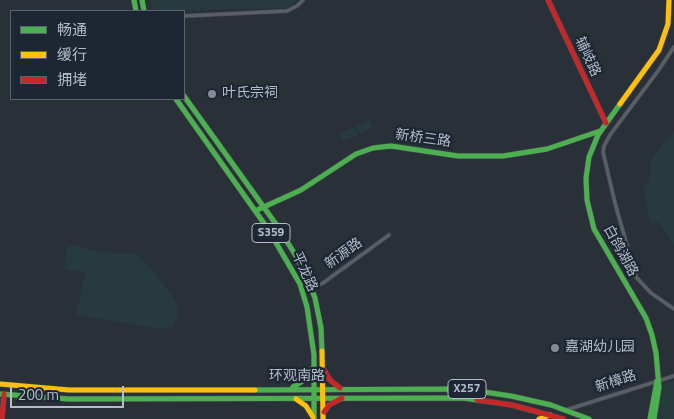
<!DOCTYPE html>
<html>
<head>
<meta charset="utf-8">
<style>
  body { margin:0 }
  #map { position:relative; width:674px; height:419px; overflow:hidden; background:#2a3038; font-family:"Titillium Web","Noto Sans SC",sans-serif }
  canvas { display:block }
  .legend { position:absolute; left:10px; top:10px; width:175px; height:90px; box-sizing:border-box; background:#1d2633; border:1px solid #59626f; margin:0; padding:6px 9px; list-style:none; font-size:15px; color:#b4bcc9 }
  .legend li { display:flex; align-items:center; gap:10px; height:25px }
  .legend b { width:25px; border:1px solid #59626f }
  .scale { position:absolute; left:10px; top:386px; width:114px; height:22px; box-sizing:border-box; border:2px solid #b4bcc9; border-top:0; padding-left:6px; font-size:15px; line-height:18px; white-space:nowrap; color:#b4bcc9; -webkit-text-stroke:4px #1d2633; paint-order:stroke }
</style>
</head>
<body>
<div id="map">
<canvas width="674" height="419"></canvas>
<ul class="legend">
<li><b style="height:6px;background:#4caf50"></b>畅通</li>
<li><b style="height:6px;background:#ffc107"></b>缓行</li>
<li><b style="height:6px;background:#c62828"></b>拥堵</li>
</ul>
<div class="scale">200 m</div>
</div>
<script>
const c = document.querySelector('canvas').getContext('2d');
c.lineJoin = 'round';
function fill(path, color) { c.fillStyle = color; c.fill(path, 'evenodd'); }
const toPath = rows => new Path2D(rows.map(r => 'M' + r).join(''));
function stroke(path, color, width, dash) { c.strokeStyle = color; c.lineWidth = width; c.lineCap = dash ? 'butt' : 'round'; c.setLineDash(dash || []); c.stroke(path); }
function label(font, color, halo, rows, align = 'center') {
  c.font = font + ' "Titillium Web","Noto Sans SC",sans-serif'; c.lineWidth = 4.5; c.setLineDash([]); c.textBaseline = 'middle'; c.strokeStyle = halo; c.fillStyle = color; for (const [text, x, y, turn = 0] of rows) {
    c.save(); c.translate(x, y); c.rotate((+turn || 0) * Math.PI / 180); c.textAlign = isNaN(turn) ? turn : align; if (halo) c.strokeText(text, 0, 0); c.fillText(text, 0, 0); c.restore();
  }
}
const green = toPath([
  [151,0,297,0,288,7,281,8,153,11],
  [369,120,373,127,359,134,355,127],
  [354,127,358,135,343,141,340,134],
  [674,132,674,245,659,222,651,224,643,187,648,183,651,172,650,162,654,155],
  [74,245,97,252,137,254,153,270,175,301,178,313,173,326,161,329,76,315,85,276,85,272,64,270,68,247],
  [674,381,674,419,657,419,662,384]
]);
const street = toPath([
  [184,16,287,11,297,6,303,0],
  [674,47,658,71,610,135,604,146,603,152,615,203,636,277,651,293,674,309],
  [312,288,323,283,389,235],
  [566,410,674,376]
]);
const fast = toPath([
  [134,0,136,11],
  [142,0,144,11],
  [184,96,278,227,296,256,307,277,315,298,321,328,322,351],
  [176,99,268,229,300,284,307,307,314,355,314,419],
  [620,104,598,135,589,157,586,178,587,200,594,229,646,318,652,335,656,353,659,387,654,419],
  [255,211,301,190,356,154,373,148,391,146,458,156,503,156,547,149,600,131],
  [293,387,306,379,313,368],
  [255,390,464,389,511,396,551,405,589,419],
  [0,394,69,399,463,398,477,400],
  [650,419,657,381]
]);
const slow = toPath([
  [620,104,659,50,668,24,669,0],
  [322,351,323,419],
  [0,384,69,390,255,390],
  [296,399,306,406,313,417],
  [539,419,550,415]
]);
const jam = toPath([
  [548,0,606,123],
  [324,370,330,380,340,388],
  [477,400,512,405,563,419],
  [324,412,329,405,342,398],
  [2,419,4,394]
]);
const markers = [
  [212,94,5,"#848b96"],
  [555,348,5,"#848b96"]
];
const shields = [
  [271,233,38],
  [467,389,38]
];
const shieldNames = [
  ["S359",271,233],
  ["X257",467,389]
];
const streetNames = [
  ["辅岐路",587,57,65],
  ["新桥三路",423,139,8],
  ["白鸽湖路",620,251,61],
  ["新源路",344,254,-36],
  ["平龙路",304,272,66],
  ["环观南路",297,377],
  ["新樟路",616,382,-18]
];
const poiNames = [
  ["叶氏宗祠",222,94],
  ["嘉湖幼儿园",565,348]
];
fill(green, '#273a3e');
stroke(street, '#484c53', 4.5);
stroke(fast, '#484c53', 6);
stroke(slow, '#484c53', 6);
stroke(jam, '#484c53', 6);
stroke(street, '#5a5e66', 3);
stroke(fast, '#4caf50', 5);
stroke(slow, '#ffc107', 5);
stroke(jam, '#c62828', 5);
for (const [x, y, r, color] of markers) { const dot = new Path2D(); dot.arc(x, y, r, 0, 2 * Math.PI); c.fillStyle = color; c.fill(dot); stroke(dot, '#1d2633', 2); }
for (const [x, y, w] of shields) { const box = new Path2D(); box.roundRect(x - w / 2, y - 9.5, w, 19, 4); c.fillStyle = '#1d2633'; c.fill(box); stroke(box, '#b4bcc9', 1); }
label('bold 12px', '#b4bcc9', null, shieldNames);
label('14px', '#b4bcc9', '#1d2633', streetNames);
label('14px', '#b4bcc9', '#1d2633', poiNames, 'left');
</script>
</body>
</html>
